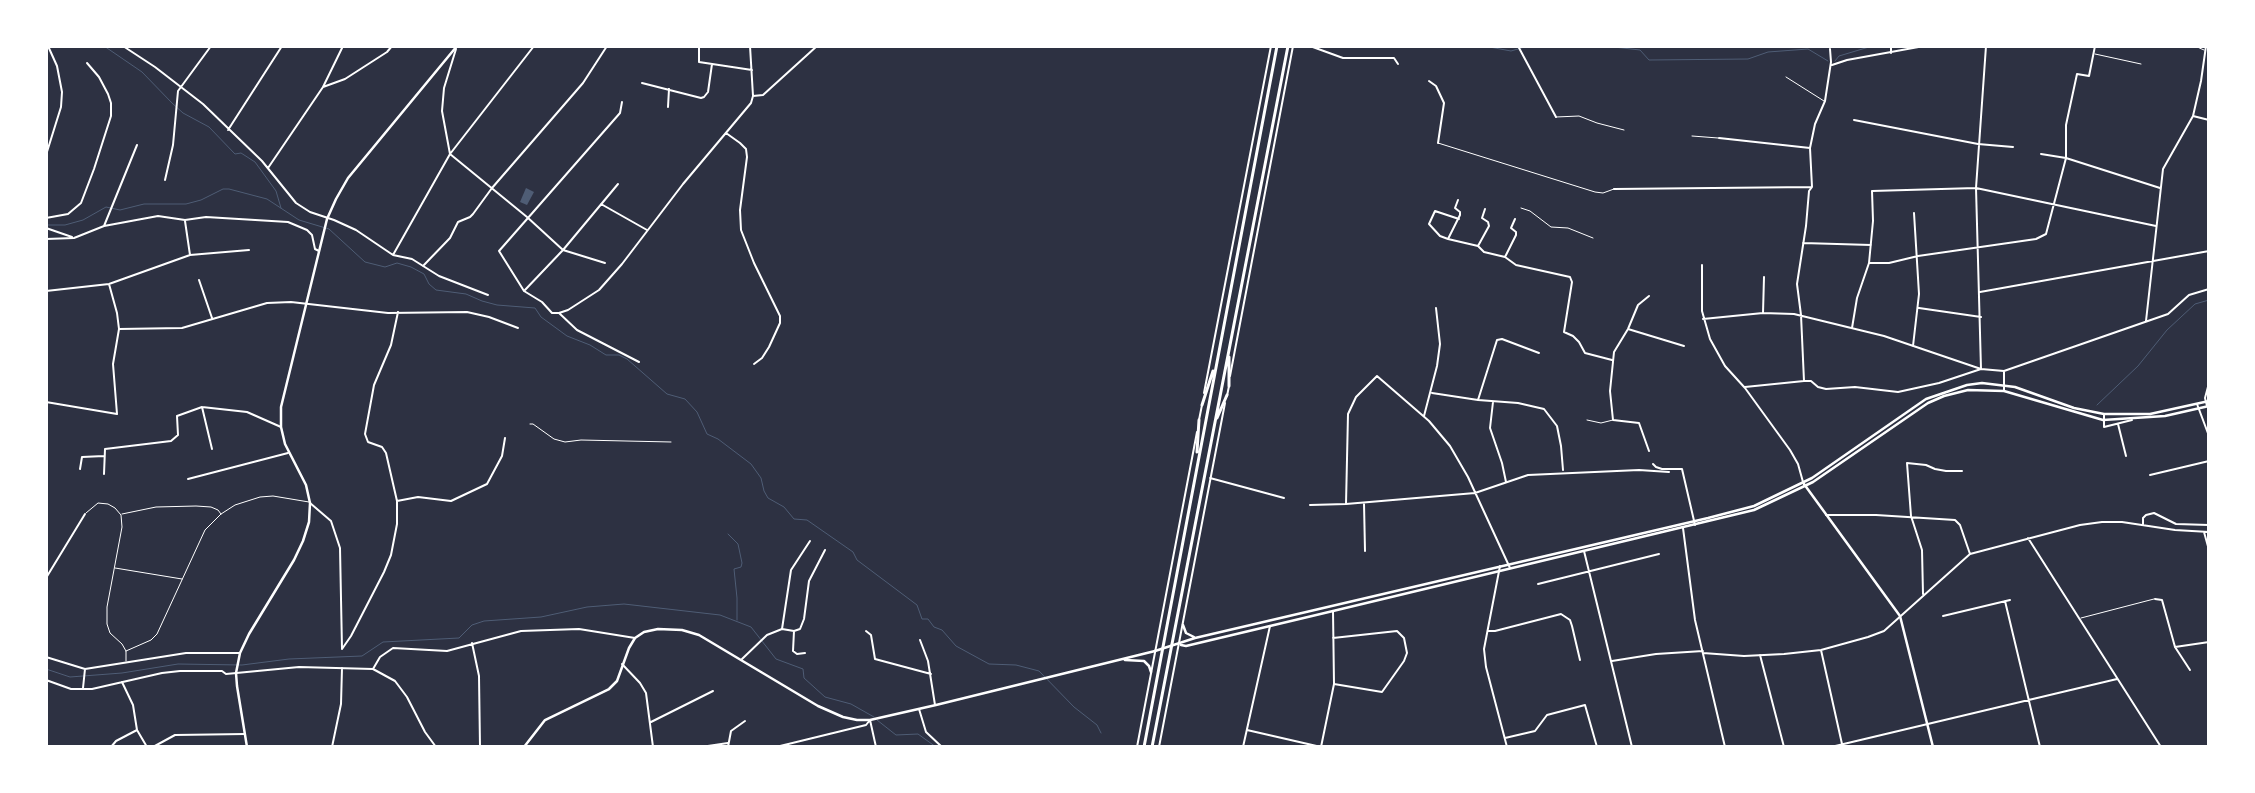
<!DOCTYPE html>
<html>
<head>
<meta charset="utf-8">
<style>
  body { margin:0 }
  #map { position:relative; width:2255px; height:793px; overflow:hidden; background:#2d3142; font-family:"Sofia Sans Condensed",sans-serif }
  canvas { display:block }
  .frame { position:absolute; inset:0; border:48px solid #fff; pointer-events:none }
</style>
</head>
<body>
<div id="map">
<canvas width="2255" height="793"></canvas>
<div class="frame"></div>
</div>
<script>
const c = document.querySelector('canvas').getContext('2d');
c.lineJoin = 'round';
function fill(path, color) { c.fillStyle = color; c.fill(path, 'evenodd'); }
const toPath = rows => new Path2D(rows.map(r => 'M' + r).join(''));
function stroke(path, color, width, dash) { c.strokeStyle = color; c.lineWidth = width; c.lineCap = dash ? 'butt' : 'round'; c.setLineDash(dash || []); c.stroke(path); }
const water = toPath([
  [526,188,534,192,527,205,520,202]
]);
const stream = toPath([
  [104,46,142,72,172,103,183,113,209,127,235,154,241,153,255,162,276,191,281,208],
  [1484,46,1511,51,1528,46],
  [1605,46,1640,50,1649,60,1748,59,1768,52,1808,49,1828,61],
  [1835,61,1839,56,1869,47],
  [46,225,65,225,83,220,106,207,120,210,144,204,186,204,201,200,223,189,229,189,267,199,299,220,329,229,365,262,385,267,397,263,411,267,424,274,429,284,436,290,466,294,482,301,497,305,535,308,541,317,567,336,590,345,606,355,619,355,627,359,667,394,685,399,697,412,707,434,718,439,751,464,761,478,764,491,768,498,784,507,794,519,807,520,853,552,857,560,917,605,922,619,928,619,934,627,942,630,956,646,989,664,1016,665,1039,671,1074,707,1097,725,1101,733],
  [2097,405,2138,366,2167,330,2195,304,2209,300],
  [728,534,738,544,742,563,741,567,734,569,737,598,737,620],
  [46,669,70,677,122,673,178,664,242,665,289,659,362,656,383,642,459,638,472,625,484,621,541,617,587,607,624,604,720,615,751,627,776,659,803,669,804,678,825,697,851,704,874,717],
  [877,720,896,735,918,734,936,747]
]);
const service = toPath([
  [2195,46,2204,50],
  [2095,54,2141,64],
  [1786,77,1824,101],
  [1556,117,1579,116,1597,123,1624,130],
  [1692,136,1718,138],
  [1438,143,1595,192,1603,193,1614,189],
  [1521,208,1530,211,1551,227,1568,228,1593,238],
  [1587,420,1601,423,1613,420],
  [530,424,533,424,554,439,565,442,581,440,671,442],
  [86,513,98,503,108,504,115,508,121,515,122,527,107,607,107,624,110,633,122,644,126,651,126,661],
  [122,514,156,507,196,506,211,507,218,510,221,514],
  [115,568,182,579],
  [2081,618,2154,599],
  [126,651,151,640,157,634,205,530,221,514,235,505,260,497,273,496,309,502]
]);
const minor = toPath([
  [123,46,155,67,203,104,262,161,296,203,310,212,334,220,356,230,393,255,412,259,439,276,488,295],
  [699,46,699,62,752,70],
  [1310,46,1343,58,1394,58,1398,64],
  [1518,46,1556,117],
  [1891,46,1891,53],
  [456,49,444,88,442,111,450,154,527,217,563,250,605,263],
  [1832,65,1847,60,1924,46],
  [1429,81,1436,86,1444,103,1438,143],
  [642,83,701,98,704,97,708,92,712,64],
  [323,87,345,79,387,52,392,46],
  [753,96,763,95,817,46],
  [622,102,620,113,499,251,524,291,542,302,552,313,559,313,568,310,599,290,622,264,683,184,751,103,753,96,750,46],
  [668,107,669,89],
  [2193,116,2209,120],
  [1854,120,1978,144,2013,147],
  [228,130,282,46],
  [726,133,740,143,746,149,747,157,740,210,741,230,754,263,780,316,780,323,769,347,762,358,754,364],
  [1719,138,1810,148],
  [2041,154,2066,158,2160,188],
  [46,155,61,107,62,92,57,66,48,46],
  [268,168,323,87,343,46],
  [165,180,173,145,178,91,211,46],
  [1614,189,1812,187],
  [601,204,647,230],
  [46,218,68,214,81,203,94,169,111,116,111,103,108,94,99,77,87,63],
  [1459,219,1435,211,1429,224,1440,236,1448,239,1478,246,1484,252,1505,257,1516,265,1570,277,1572,282,1564,332,1573,336,1579,342,1585,353,1612,360],
  [185,221,190,255],
  [104,226,137,145],
  [46,228,72,237],
  [46,239,74,238,104,226,158,216,185,220,206,217,288,222,307,230,312,235,315,249,319,251],
  [1448,239,1460,215,1460,212,1455,208,1458,200],
  [1803,243,1871,245],
  [1478,246,1489,226,1488,222,1482,218,1485,209],
  [393,255,450,154,534,46],
  [1505,257,1516,235,1516,232,1511,228,1515,219],
  [1869,263,1889,263,1918,256,2036,239,2046,234,2066,158,2066,125,2077,74,2089,76,2095,46],
  [1702,265,1702,311,1710,339,1725,366,1745,388,1790,450,1798,464,1803,482],
  [423,266,450,238,458,222,470,217,473,214,492,188,583,83,607,46],
  [199,280,212,318],
  [46,291,109,284,190,255,249,250],
  [524,291,563,250,618,184],
  [1980,292,2209,251],
  [1919,308,1981,317],
  [559,313,577,330,639,362],
  [1763,313,1764,277],
  [1703,319,1763,313,1794,314,1884,336,1981,369,2004,371,2168,314,2189,295,2209,289],
  [2146,321,2163,169,2193,116,2201,81,2206,46],
  [1852,328,1857,298,1869,263,1873,221,1872,191,1976,188,2156,226],
  [119,329,182,328,267,303,291,302,388,313,467,312,489,317,518,328],
  [1628,329,1684,346],
  [1913,346,1919,294,1914,213],
  [1981,369,1976,188,1986,46],
  [1230,376,1293,46],
  [1804,381,1801,315,1797,284,1806,226,1809,191,1812,187,1810,148,1815,124,1825,101,1831,62,1830,49],
  [1745,387,1804,381,1811,381,1818,387,1826,389,1855,387,1898,392,1939,383,1981,369],
  [2004,391,2004,371],
  [1204,393,1271,46],
  [1432,393,1478,400,1518,403,1544,409,1557,426,1561,446,1563,470],
  [1227,396,1229,386],
  [1478,400,1497,340,1502,339,1539,353],
  [46,402,117,414,113,364,119,329,117,313,109,284],
  [1493,402,1490,428,1502,463,1506,482],
  [2197,404,2209,436],
  [2207,406,2205,398,2209,383],
  [202,407,212,449],
  [2104,414,2104,427,2132,420],
  [1424,416,1437,366,1440,344,1436,308],
  [1199,420,1202,405],
  [2118,424,2126,456],
  [1649,451,1639,423,1613,420,1610,391,1614,352,1628,329,1638,305,1649,296],
  [1653,464,1656,467,1662,469,1682,469,1695,525],
  [80,469,82,457,104,456],
  [104,474,105,449,171,441,178,435,177,416,202,407,247,412,281,427],
  [2150,475,2209,461],
  [1210,478,1284,498],
  [188,479,288,453],
  [397,501,418,497,451,501,487,484,502,456,505,438],
  [310,503,331,521,340,548,342,649],
  [1364,503,1365,551],
  [1346,504,1348,414,1356,397,1377,376,1429,421,1450,446,1468,477,1510,568],
  [1310,505,1346,504,1475,493,1528,475,1639,470,1669,472],
  [1826,515,1876,515,1955,520,1960,525,1970,554],
  [2143,524,2143,518,2146,515,2154,513,2176,524,2209,525],
  [1683,528,1695,620,1725,747],
  [2204,532,2209,550],
  [2028,538,2161,747],
  [1584,551,1632,747],
  [1500,566,1484,649,1486,667,1507,747],
  [46,578,85,514],
  [1538,584,1659,554],
  [1923,594,1922,550,1911,516,1907,463,1926,465,1935,469,1946,471,1962,471],
  [2155,599,2162,600,2175,647,2190,670],
  [2005,601,2040,747],
  [1943,616,2010,600],
  [782,629,791,570,810,541],
  [794,631,793,651,797,654,805,653],
  [866,631,871,635,875,659,931,674],
  [1488,631,1495,631,1561,614,1570,620,1572,626,1580,660],
  [1333,638,1397,631,1404,638,1407,653,1404,661,1382,692,1334,684],
  [920,640,928,661,935,705],
  [472,643,479,676,480,747],
  [2175,647,2209,642],
  [342,649,351,636,384,572,391,555,397,524,397,501,386,453,382,447,368,442,365,434,374,385,391,345,398,312],
  [1821,650,1842,744],
  [1703,653,1744,656,1784,654,1821,650,1868,637,1884,631,1970,554,2080,525,2102,522,2122,522,2175,530,2209,532],
  [1760,655,1784,747],
  [46,657,85,669,186,653,240,653],
  [742,659,767,635,782,629,794,631,800,629,804,619,809,581,825,550],
  [1612,661,1656,654,1703,651],
  [622,664,640,683,646,693,653,747],
  [373,669,395,681,407,697,425,732,436,747],
  [46,680,71,689,92,689,162,673,180,671,222,671,226,674,299,667,373,669,380,657,393,648,447,651,521,631,579,629,635,638],
  [122,682,133,705,137,730,147,747],
  [83,688,85,669],
  [919,709,926,732,942,747],
  [870,720,876,747],
  [651,722,713,691],
  [1247,730,1321,747],
  [1505,738,1535,731,1547,715,1585,705,1597,747],
  [111,747,116,741,137,730],
  [153,747,175,735,245,734],
  [321,747,333,746],
  [332,747,341,704,342,668],
  [701,747,728,743],
  [728,747,731,731,745,721],
  [776,747,866,725,870,720],
  [1137,747,1197,432],
  [1159,747,1225,403],
  [1243,747,1270,626],
  [1321,747,1334,684,1333,611],
  [1831,747,2117,679]
]);
const tertiary = toPath([
  [1804,484,1900,616,1933,747],
  [1125,660,1144,661,1149,666,1151,672],
  [247,747,237,686,236,673,240,653,249,634,294,560,303,541,309,522,310,503,306,485,285,444,281,427,281,407,327,219,336,199,348,178,457,46],
  [524,747,545,720,609,689,617,681,629,648,635,638,644,632,658,629,682,630,699,635,818,706,843,717,857,720,870,720,936,705,1155,651]
]);
const secondary = toPath([
  [1183,625,1186,633,1194,637],
  [1181,645,1186,646,1333,611,1754,510,1813,482,1928,403,1944,396,1968,390,2004,391,2103,420,2165,416,2209,406],
  [1155,651,1195,638,1708,518,1754,506,1812,478,1926,399,1967,385,1982,383,2015,387,2074,408,2104,414,2150,414,2209,401]
]);
const trunk = toPath([
  [1229,386,1229,357],
  [1202,405,1213,371],
  [1217,418,1227,395],
  [1197,452,1199,420],
  [1144,747,1277,46],
  [1152,747,1288,46]
]);
fill(water, '#4f5d75');
stroke(stream, '#4f5d75', 1);
stroke(service, '#fff', 1);
stroke(minor, '#fff', 2);
stroke(tertiary, '#fff', 2.5);
stroke(secondary, '#fff', 2.5);
stroke(trunk, '#fff', 3);
</script>
</body>
</html>
